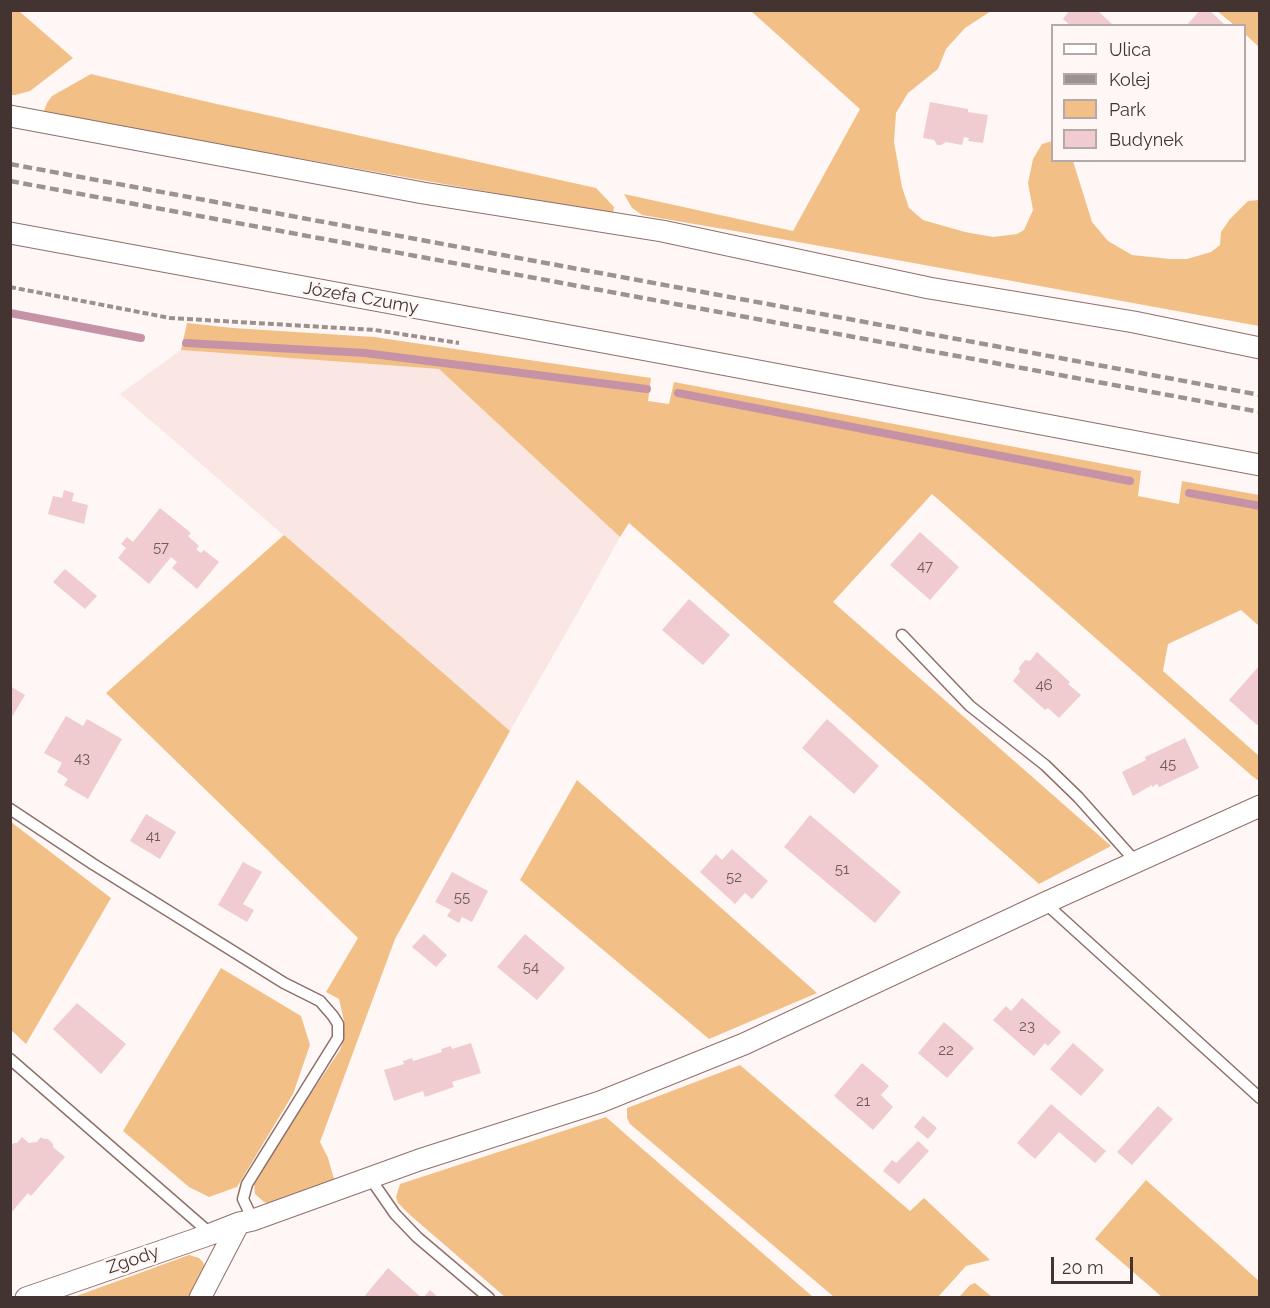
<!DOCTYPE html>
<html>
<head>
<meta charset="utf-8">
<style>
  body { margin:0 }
  #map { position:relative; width:1270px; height:1308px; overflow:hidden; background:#fff7f6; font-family:Raleway,sans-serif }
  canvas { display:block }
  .frame { position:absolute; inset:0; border:12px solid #433431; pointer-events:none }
  .legend { position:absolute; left:1051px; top:24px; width:195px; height:138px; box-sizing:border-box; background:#fff7f6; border:2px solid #b4a9a7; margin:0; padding:8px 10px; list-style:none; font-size:18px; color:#433431 }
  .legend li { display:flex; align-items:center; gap:12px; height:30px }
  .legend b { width:30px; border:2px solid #b4a9a7 }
  .scale { position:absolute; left:1051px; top:1257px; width:82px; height:27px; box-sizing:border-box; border:3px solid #433431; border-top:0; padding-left:8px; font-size:18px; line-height:21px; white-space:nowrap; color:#433431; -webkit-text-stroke:4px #fff7f6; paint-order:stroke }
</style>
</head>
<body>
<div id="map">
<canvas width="1270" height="1308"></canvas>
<div class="frame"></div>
<ul class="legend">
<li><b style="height:8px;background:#fff"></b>Ulica</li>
<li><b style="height:8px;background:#9e9290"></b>Kolej</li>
<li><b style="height:16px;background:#f2c086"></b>Park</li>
<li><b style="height:16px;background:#f0cbcf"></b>Budynek</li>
</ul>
<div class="scale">20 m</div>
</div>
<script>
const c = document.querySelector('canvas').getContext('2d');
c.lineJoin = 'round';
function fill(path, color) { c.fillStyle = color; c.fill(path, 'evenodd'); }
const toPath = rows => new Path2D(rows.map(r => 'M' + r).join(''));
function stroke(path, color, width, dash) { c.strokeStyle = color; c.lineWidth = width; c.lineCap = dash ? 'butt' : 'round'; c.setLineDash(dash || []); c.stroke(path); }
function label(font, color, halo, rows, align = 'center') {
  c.font = font + ' Raleway,sans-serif'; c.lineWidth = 5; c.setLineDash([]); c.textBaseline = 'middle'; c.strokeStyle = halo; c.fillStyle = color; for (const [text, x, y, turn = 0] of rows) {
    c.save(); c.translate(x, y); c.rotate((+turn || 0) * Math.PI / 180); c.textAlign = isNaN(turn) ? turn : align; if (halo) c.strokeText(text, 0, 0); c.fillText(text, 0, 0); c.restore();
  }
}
const built = toPath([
  [181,350,439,369,620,537,585,600,510,731,120,394]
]);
const green = toPath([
  [10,11,19,11,73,58,30,91,15,95,11,95],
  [751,11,991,11,965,28,946,49,938,69,908,93,896,113,894,142,902,187,909,208,923,220,965,232,993,237,1017,234,1024,230,1033,210,1028,183,1033,159,1042,144,1052,141,1052,160,1073,161,1092,222,1108,241,1132,255,1170,259,1187,259,1211,252,1220,245,1221,232,1230,219,1248,201,1259,200,1259,326,787,240,642,215,632,208,624,194,793,231,860,109],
  [1217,11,1259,11,1259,47,1245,34,1244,26,1234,25],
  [91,74,199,100,596,188,614,207,613,214,43,113,47,103,52,96],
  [187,323,233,328,374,337,651,378,648,401,669,404,674,382,1141,471,1138,496,1179,504,1182,481,1259,495,1259,626,1241,610,1168,644,1163,671,1259,756,1259,781,1252,776,932,494,833,602,1111,846,1039,884,629,523,620,537,439,369,181,350],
  [284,535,510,731,395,939,320,1142,328,1158,334,1179,271,1204,264,1202,255,1194,254,1184,259,1171,340,1050,344,1038,344,1021,339,999,326,992,358,938,106,693],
  [577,780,817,993,709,1039,520,880],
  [11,822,111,898,26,1044,11,1030],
  [221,968,301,1016,310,1045,293,1094,237,1187,209,1197,189,1187,123,1131],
  [740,1065,910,1211,924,1198,990,1260,966,1266,938,1297,834,1297,630,1124,627,1118,627,1108],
  [606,1117,631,1139,813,1297,505,1297,410,1215,398,1203,396,1197,400,1184],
  [1146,1180,1259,1281,1259,1297,1162,1297,1095,1239],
  [189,1255,199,1258,203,1262,206,1270,190,1297,71,1298],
  [975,1283,992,1297,959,1297,970,1285]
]);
const stream = toPath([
  [10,313,141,338],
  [186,343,365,353,647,389],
  [678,393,1130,481],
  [1189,493,1260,506]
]);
const building = toPath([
  [1070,10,1097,10,1114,26,1071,26,1063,19],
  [1200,10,1209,10,1226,26,1186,26],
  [930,102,968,109,968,112,988,115,983,143,968,141,969,138,964,137,962,145,946,142,941,145,937,145,934,140,923,138],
  [64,490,74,493,72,501,88,505,84,524,48,514,53,496,62,498],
  [160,508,191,533,188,536,199,546,196,549,201,553,204,550,219,562,197,589,172,568,177,562,171,557,149,584,118,558,126,548,121,544,127,537,133,542],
  [920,532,959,567,930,600,890,565],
  [65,569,97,596,85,609,53,582],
  [689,599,730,635,703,665,662,630],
  [1037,652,1070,682,1068,684,1081,695,1059,718,1048,708,1045,710,1013,681,1020,672,1019,668,1025,660,1030,661],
  [1260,665,1260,722,1257,725,1229,700],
  [10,686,25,695,10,720],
  [66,716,83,726,87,719,122,739,88,799,64,785,68,779,57,772,62,763,44,753],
  [827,719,879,766,854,794,802,748],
  [1185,738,1199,768,1159,787,1157,784,1152,787,1152,785,1133,796,1122,772,1146,760,1145,757],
  [146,814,176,832,160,859,130,841],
  [810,815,901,892,875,923,784,847],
  [732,849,768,881,752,899,745,893,735,904,700,872,716,854,722,860],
  [243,862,262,872,243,904,254,910,247,922,218,905],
  [452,872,488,891,472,922,462,917,459,923,447,916,451,910,435,902],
  [424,934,447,955,436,967,412,947],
  [525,934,565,968,537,1000,497,967],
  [1022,998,1061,1032,1048,1046,1045,1043,1034,1056,993,1020,1006,1006,1011,1011],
  [77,1003,126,1044,101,1074,53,1029],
  [944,1022,974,1048,947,1078,918,1053],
  [471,1043,481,1073,452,1082,454,1087,425,1097,423,1091,394,1101,384,1070,404,1064,403,1061,412,1058,413,1061,442,1052,441,1049,451,1046,452,1049],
  [1073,1043,1104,1070,1081,1096,1050,1069],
  [862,1063,889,1086,881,1095,893,1107,873,1130,834,1096],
  [1051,1104,1106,1151,1095,1163,1059,1132,1035,1159,1017,1143],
  [1158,1106,1173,1119,1132,1165,1117,1152],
  [923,1116,937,1128,928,1139,914,1127],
  [22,1137,29,1143,37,1142,41,1137,44,1139,48,1139,53,1144,53,1147,65,1157,31,1196,28,1193,10,1214,10,1146,14,1143,17,1143],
  [918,1141,929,1151,899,1184,883,1171,892,1160,896,1163],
  [388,1268,422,1298,363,1298],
  [430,1290,439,1298,423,1298]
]);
const path = toPath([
  [10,287,170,318,375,330,459,343]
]);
const lane = toPath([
  [902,635,970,706,1045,765,1078,797,1136,862],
  [10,809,93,864,284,983,320,1001,333,1016,338,1024,338,1038,247,1184,243,1199,253,1220],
  [1045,903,1260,1098],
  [10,1059,211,1234],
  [370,1178,395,1214,417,1237,489,1298]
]);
const street = toPath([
  [10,116,423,193,662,231,929,288,1134,322,1260,348],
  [10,233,668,354,1260,465],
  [26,1298,211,1234,239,1223,253,1220,419,1160,600,1102,744,1044,1045,903,1260,806],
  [200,1298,239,1223]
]);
const rail = toPath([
  [10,164,1260,395],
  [10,181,1260,412]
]);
const numberNames = [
  ["57",161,547],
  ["47",925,566],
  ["46",1044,685],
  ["43",82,758],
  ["45",1168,764],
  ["41",153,836],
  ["51",842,869],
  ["52",734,877],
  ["55",462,897],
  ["54",531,967],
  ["23",1027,1026],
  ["22",946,1050],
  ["21",863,1101]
];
const streetNames = [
  ["Józefa Czumy",361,298,10],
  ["Zgody",133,1260,-19]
];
fill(built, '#fae7e4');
fill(green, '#f2c086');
stroke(stream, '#c593a5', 8);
fill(building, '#f0cbcf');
stroke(lane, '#906f69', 13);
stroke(street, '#906f69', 23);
stroke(path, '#9c908e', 4, [6, 3]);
stroke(lane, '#fff', 10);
stroke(street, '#fff', 21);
stroke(rail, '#9e9290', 4.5, [9, 4.5]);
label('15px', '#6e5a58', null, numberNames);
label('18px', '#433431', '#fff7f6', streetNames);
</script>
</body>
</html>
